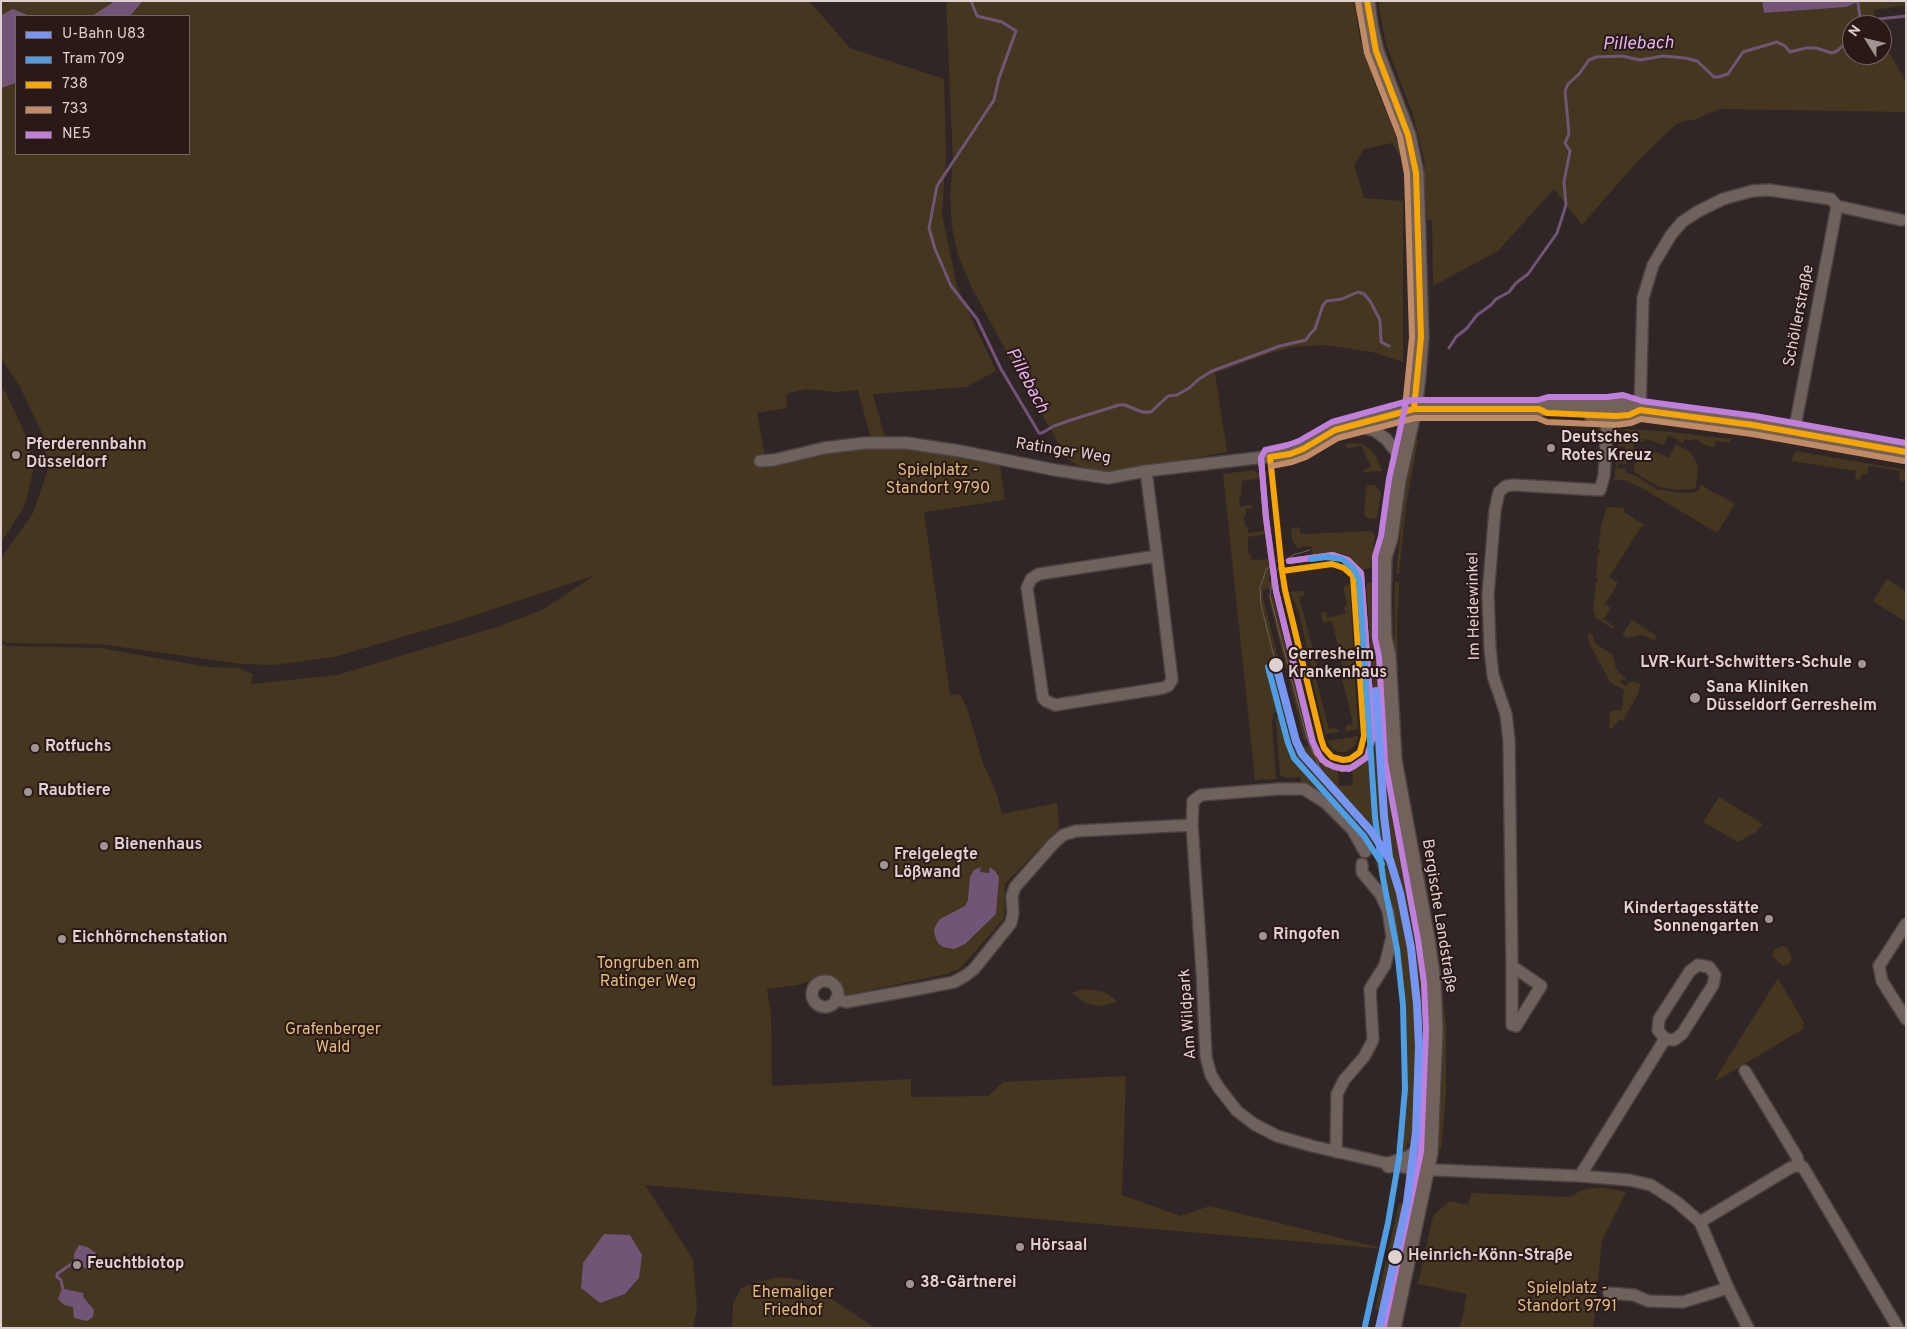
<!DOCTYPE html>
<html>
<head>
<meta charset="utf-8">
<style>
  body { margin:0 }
  #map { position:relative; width:1907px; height:1329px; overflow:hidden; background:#312626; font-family:Overpass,sans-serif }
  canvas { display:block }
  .frame { position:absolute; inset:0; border:2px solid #ded1d0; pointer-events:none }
  .legend { position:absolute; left:15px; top:15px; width:175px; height:140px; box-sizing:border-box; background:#2b1918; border:1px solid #736362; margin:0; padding:6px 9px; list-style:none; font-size:15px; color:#ded1d0 }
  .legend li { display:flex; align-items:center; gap:10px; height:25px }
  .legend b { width:25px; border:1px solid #736362 }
  .north { position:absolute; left:1842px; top:15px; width:50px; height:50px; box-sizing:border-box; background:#2b1918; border:1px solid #736362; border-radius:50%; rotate:306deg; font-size:14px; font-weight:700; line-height:20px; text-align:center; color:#ded1d0 }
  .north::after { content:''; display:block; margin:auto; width:18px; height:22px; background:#a19594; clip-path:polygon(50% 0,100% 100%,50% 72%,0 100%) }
</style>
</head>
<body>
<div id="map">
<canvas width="1907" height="1329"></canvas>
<div class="frame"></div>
<ul class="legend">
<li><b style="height:6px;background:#7696f4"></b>U-Bahn U83</li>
<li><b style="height:6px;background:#4d9ee5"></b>Tram 709</li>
<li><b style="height:6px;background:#f7a600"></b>738</li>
<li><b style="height:6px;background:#c18c65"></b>733</li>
<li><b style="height:6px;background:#c07fdc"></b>NE5</li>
</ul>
<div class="north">N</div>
</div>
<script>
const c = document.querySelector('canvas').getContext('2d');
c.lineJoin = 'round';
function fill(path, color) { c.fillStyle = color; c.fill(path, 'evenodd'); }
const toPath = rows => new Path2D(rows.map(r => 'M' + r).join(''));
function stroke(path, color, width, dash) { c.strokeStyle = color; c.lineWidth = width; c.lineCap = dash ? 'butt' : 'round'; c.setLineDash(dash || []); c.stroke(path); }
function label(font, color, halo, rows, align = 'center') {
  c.font = font + ' Overpass,sans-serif'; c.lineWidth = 4; c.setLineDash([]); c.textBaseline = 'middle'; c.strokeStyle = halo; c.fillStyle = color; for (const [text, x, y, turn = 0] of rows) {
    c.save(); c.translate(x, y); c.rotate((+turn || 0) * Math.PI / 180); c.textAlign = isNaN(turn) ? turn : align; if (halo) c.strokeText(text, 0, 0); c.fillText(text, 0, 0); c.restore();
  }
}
const green = toPath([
  [1,1,809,1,850,48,944,79,946,153,942,214,957,287,996,371,966,387,873,394,885,438,871,439,858,390,836,392,807,389,789,393,786,396,787,408,757,413,766,462,839,447,904,446,1000,465,1005,500,924,512,950,695,960,694,968,711,983,763,997,795,1002,814,1057,803,1059,828,1005,884,1004,918,961,968,947,974,846,995,828,978,821,978,797,985,767,989,771,1013,772,1086,911,1079,911,1097,988,1096,1003,1082,1126,1076,1122,1195,1180,1216,1210,1206,1385,1249,645,1185,693,1259,697,1308,693,1328,1,1328,1,642,6,646,100,648,207,667,238,668,253,674,251,684,337,675,500,626,542,610,595,575,467,618,334,657,273,665,241,664,100,644,7,643,1,640,1,558,33,513,48,469,42,433,20,387,1,358],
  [16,16,189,16,189,154,16,154],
  [583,1263,639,1278,625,1294,600,1303,581,1288],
  [946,1,1357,1,1357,22,1360,39,1379,95,1399,143,1400,156,1392,143,1364,149,1354,165,1364,198,1403,201,1403,362,1372,352,1326,345,1292,347,1271,353,1215,373,1227,452,1110,473,1099,472,1077,465,1067,458,1019,375,972,288,958,255,952,227,950,196,953,160],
  [1378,1,1763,1,1764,13,1846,7,1861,1,1906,1,1906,5,1874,10,1874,25,1852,25,1852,55,1882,55,1882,40,1906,82,1906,112,1719,109,1691,121,1688,120,1675,125,1635,164,1582,225,1554,189,1498,251,1433,286,1432,221,1427,220,1424,158,1412,112,1386,45],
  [1,387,7,395,28,440,33,471,25,505,1,543],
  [1626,429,1662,431,1731,439,1730,443,1716,441,1714,447,1705,445,1696,439,1688,441,1687,439,1684,440,1684,443,1679,442,1678,440,1669,435,1663,445,1648,439,1645,439,1645,441,1635,443,1633,446,1634,447,1630,462,1627,462,1626,464,1618,463,1617,468,1626,469,1625,472,1638,477,1656,489,1680,493,1693,493,1699,490,1700,485,1702,485,1717,495,1718,494,1735,504,1717,533,1642,488,1624,480,1614,480,1617,460,1623,460,1625,447,1620,446,1618,449,1619,437],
  [1415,439,1418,440,1406,506,1399,574,1396,574,1404,499],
  [1360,443,1369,448,1376,456,1382,471,1364,472,1363,470,1371,467,1361,445,1347,449,1345,444],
  [1676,444,1690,452,1697,463,1698,468,1696,484,1697,484,1694,489,1677,490,1661,487,1650,482,1633,471,1635,463,1641,461,1651,452,1659,453,1668,458],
  [1796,451,1906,470,1906,482,1899,480,1900,471,1869,466,1867,475,1862,474,1860,480,1855,479,1856,471,1791,461],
  [1253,470,1259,474,1262,478,1242,481,1241,497,1239,499,1240,507,1251,504,1252,508,1246,509,1246,515,1244,516,1245,526,1247,526,1248,533,1268,530,1268,534,1248,537,1248,553,1250,553,1252,560,1272,559,1268,563,1273,569,1268,581,1275,582,1275,588,1263,590,1263,598,1299,741,1294,742,1295,746,1292,747,1281,710,1274,713,1272,721,1276,779,1255,780,1223,474],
  [1368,485,1374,485,1381,491,1377,518,1369,519,1365,516,1364,512,1366,488],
  [1607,507,1624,508,1624,512,1644,525,1643,528,1641,527,1632,541,1609,577,1618,583,1605,604,1611,608,1604,619,1615,627,1613,629,1596,618,1593,610,1596,582,1597,582,1598,578,1596,578,1598,553,1600,553,1600,549,1598,549,1601,526],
  [1299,527,1301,534,1371,531,1375,536,1371,568,1359,571,1350,563,1340,558,1307,554,1313,553,1311,546,1297,548,1292,540,1291,528],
  [1887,579,1906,591,1906,622,1873,601],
  [1380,581,1425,979,1428,1027,1424,1048,1422,1111,1417,1144,1407,1143,1406,1156,1401,1157,1402,1148,1396,1148,1395,1144,1403,1145,1407,1085,1406,1001,1399,996,1396,964,1401,958,1389,889,1382,885,1375,862,1380,855,1375,846,1357,822,1354,822,1321,792,1314,787,1301,784,1300,777,1288,778,1280,775,1276,718,1279,715,1288,751,1316,744,1322,761,1338,771,1339,786,1353,785,1352,770,1367,757,1370,749,1370,735,1373,735,1371,723,1376,723,1366,583],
  [1325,773,1340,791,1355,807,1351,812,1318,778],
  [1395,582,1399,582,1399,590,1397,625,1398,673,1403,759,1410,802,1432,916,1441,975,1446,1027,1446,1093,1441,1150,1439,1149,1443,1058,1442,1012,1402,783,1394,658],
  [1350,584,1354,665,1343,668,1332,621,1323,623,1321,612,1326,612,1327,618,1346,613,1344,607,1347,604,1343,586],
  [1304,591,1305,595,1299,597,1319,673,1313,674,1299,613,1290,592],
  [1273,595,1309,738,1304,740,1268,596],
  [1632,620,1657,636,1654,640,1643,635,1628,638,1622,635],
  [1588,633,1592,634,1595,643,1613,655,1616,669,1626,679,1625,681,1622,679,1620,682,1626,686,1630,681,1639,683,1640,686,1638,694,1623,721,1619,719,1612,729,1609,728,1610,711,1622,710,1624,690,1610,682,1589,643],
  [1354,668,1358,729,1344,732,1347,725,1353,724,1341,674,1343,670],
  [1313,676,1317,677,1316,680,1329,729,1335,728,1339,731,1339,732,1325,734,1313,684],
  [1358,736,1355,746,1346,752,1339,752,1333,749,1327,741],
  [1719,797,1763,824,1756,832,1738,842,1703,822],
  [1783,946,1787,947,1792,958,1790,963,1786,966,1782,965,1771,955,1776,948],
  [1778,978,1804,1023,1803,1029,1716,1081,1715,1079],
  [1084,989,1105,992,1118,1002,1099,1006,1085,1003,1072,993],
  [1593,1188,1606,1188,1626,1192,1602,1241,1593,1328,1460,1328,1467,1294,1418,1284,1433,1216,1449,1201,1468,1205,1471,1193,1570,1197,1582,1190],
  [1399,1203,1408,1205,1385,1311,1375,1309],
  [781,1277,805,1281,875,1328,732,1328,733,1304,741,1288,758,1282]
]);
const water = toPath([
  [115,1,143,1,130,16,92,16],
  [1762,1,1861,1,1846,7,1764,13],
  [13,9,30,16,16,16,16,83,1,88,1,15],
  [981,867,980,872,989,873,990,867,995,871,999,877,996,914,965,944,954,949,943,947,938,943,935,936,934,930,936,925,940,919,965,906,968,900,970,877,974,870],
  [604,1234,630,1235,642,1255,639,1278,625,1294,600,1303,581,1288,583,1263],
  [79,1245,87,1247,96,1253,93,1266,88,1270,74,1262,74,1254],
  [64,1289,83,1293,84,1298,94,1310,93,1317,87,1321,74,1318,73,1307,64,1305,58,1299,61,1291]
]);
const stream = toPath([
  [971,1,977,16,1002,22,1016,31,999,78,994,100,937,186,929,228,935,249,951,286,977,319,1001,369,1039,433,1042,433,1054,426,1071,420,1119,405,1125,405,1142,412,1151,412,1168,396,1177,395,1189,388,1199,379,1212,371,1280,346,1306,340,1310,334,1315,329,1323,305,1327,301,1342,299,1358,292,1364,294,1370,301,1380,320,1381,342,1389,346],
  [1858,3,1860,17,1865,25],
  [1865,25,1870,20,1906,16],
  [1449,348,1456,337,1467,328,1477,315,1491,305,1496,299,1509,292,1516,283,1528,274,1557,233,1566,205,1564,182,1570,151,1565,143,1569,134,1565,91,1568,84,1579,74,1589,60,1596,57,1622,56,1640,60,1663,56,1685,58,1697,61,1714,77,1718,77,1728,74,1743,52,1777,42,1785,46,1790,52,1806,48,1816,48,1832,53,1837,51,1852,37],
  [63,1290,61,1280,57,1277,57,1274,74,1262]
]);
const minor = toPath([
  [1640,410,1643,298,1653,265,1671,235,1682,222,1697,212,1723,199,1752,191,1769,190,1831,199,1837,206,1901,220],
  [1358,426,1375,431,1386,439,1398,454,1402,464],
  [1794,432,1837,206],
  [760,461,774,460,824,448,865,443,907,443,960,451,1055,470,1108,478,1146,471,1290,454,1303,449,1335,430,1414,409],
  [1146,471,1157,556,1172,680,1168,686,1163,688,1055,705,1046,701,1043,698,1027,588,1031,579,1039,574,1157,556],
  [1192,825,1193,801,1201,795,1279,789,1304,789,1326,803,1352,829,1365,852],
  [1906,924,1879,966,1882,981,1906,1019],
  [1698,965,1709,967,1715,975,1713,985,1682,1034,1674,1040,1665,1039,1658,1030,1659,1019,1690,971,1698,965],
  [1512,966,1541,986,1516,1026,1512,1025,1512,966,1509,740,1506,714,1493,676,1490,648,1488,595,1495,510,1499,492,1506,486,1514,485,1600,490,1604,476,1608,408],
  '812 994a13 13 0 1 1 26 0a13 13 0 1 1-26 0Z',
  [836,999,846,1002,924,988,954,982,965,976,974,969,1011,923,1013,913,1012,896,1015,887,1054,843,1063,835,1076,831,1192,825,1202,971,1206,1057,1211,1075,1219,1088,1237,1111,1254,1124,1277,1136,1312,1146,1412,1169,1580,1176,1629,1180,1651,1185,1677,1202,1700,1222,1728,1288,1748,1328],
  [1745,1071,1797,1157,1799,1166],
  [1336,1152,1337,1094,1344,1080,1364,1057,1373,1040,1370,989,1385,965,1392,937,1388,911,1381,895,1362,872,1362,864],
  [1580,1176,1665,1039],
  [1700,1222,1790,1168,1795,1166,1803,1167,1898,1328],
  [1609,1293,1634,1295,1648,1301,1683,1302,1728,1288]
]);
const major = toPath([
  [1367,1,1370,25,1376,51,1408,135,1416,173,1421,337,1418,376,1414,409,1398,481,1390,538,1384,557,1383,601,1384,638,1388,656,1394,760,1427,939,1433,982,1435,1030,1430,1153,1393,1328],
  [1414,409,1539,409,1549,406,1608,406,1623,404,1640,410,1753,425,1906,452],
  [1592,415,1625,415,1640,410],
  [1389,1165,1408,1159,1419,1151,1423,1127]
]);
const tram = toPath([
  [1310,550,1293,555,1281,563,1272,580,1270,596,1308,742,1322,772,1342,799],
  [1276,665,1261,605,1260,588,1266,570,1281,557]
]);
const bus1 = toPath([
  [1367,1,1376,51,1408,135,1416,173,1421,337,1414,409],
  [1270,457,1290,454,1303,449,1335,430,1414,409,1539,409,1547,413,1616,416,1629,415,1640,410,1753,425,1906,452],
  [1270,457,1282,571],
  [1332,564,1344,568,1353,576,1364,736,1360,752,1350,759,1343,760,1332,757,1324,748,1321,739,1285,590,1282,571,1332,564]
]);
const bus2 = toPath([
  [1358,2,1367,53,1400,137,1407,174,1412,337,1405,408],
  [1261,458,1266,518,1276,591,1313,742,1317,753,1327,764,1342,769,1353,767,1367,757,1373,736,1361,573,1348,560,1333,555,1289,561],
  [1271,466,1292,462,1306,457,1338,438,1415,418,1537,418,1547,422,1616,425,1631,423,1641,419,1752,434,1904,461]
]);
const bus3 = toPath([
  [1289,561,1333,555,1348,560,1361,573,1373,736,1367,757,1349,769,1334,767,1322,760,1312,741,1276,591,1266,518,1261,458,1265,450,1288,445,1299,441,1332,422,1412,400,1538,400,1548,397,1607,397,1623,395,1642,401,1755,416,1906,443],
  [1384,1326,1421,1152,1426,1030,1424,983,1418,940,1385,762,1379,657,1375,638,1375,556,1381,536,1389,479,1405,407]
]);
const tram1 = toPath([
  [1311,559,1326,557,1342,559,1353,568,1359,579,1375,817,1383,878,1397,949,1403,1005,1405,1089,1399,1158,1388,1223,1365,1326],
  [1268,667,1288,743,1294,758,1364,836,1382,864]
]);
const metro1 = toPath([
  [1276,665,1296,741,1302,754,1371,831,1390,860,1400,893,1411,948,1417,1004,1419,1047,1416,1132,1407,1202,1379,1328],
  [1376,691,1384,816,1389,857]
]);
const markers = [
  [1551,448,5,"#a19594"],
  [16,455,5,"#a19594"],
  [1862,664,5,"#a19594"],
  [1276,665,8,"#ded1d0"],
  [1695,698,6,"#a19594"],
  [35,748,5,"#a19594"],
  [28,792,5,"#a19594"],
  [104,846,5,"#a19594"],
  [884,865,5,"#a19594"],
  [1769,919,5,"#a19594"],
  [1263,936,5,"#a19594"],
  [62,939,5,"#a19594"],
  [1020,1247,5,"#a19594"],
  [1395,1257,8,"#ded1d0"],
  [77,1265,5,"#a19594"],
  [910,1284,5,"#a19594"]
];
const streetNames = [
  ["Schöllerstraße",1800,316,-79],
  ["Ratinger Weg",1063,452,9],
  ["Im Heidewinkel",1475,606,-91],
  ["Bergische Landstraße",1438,916,81],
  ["Am Wildpark",1189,1014,-94]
];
const poiNames = [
  ["Deutsches",1561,439],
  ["Rotes Kreuz",1561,457],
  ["Pferderennbahn",26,446],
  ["Düsseldorf",26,464],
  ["LVR-Kurt-Schwitters-Schule",1852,664,"right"],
  ["Sana Kliniken",1706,689],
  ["Düsseldorf Gerresheim",1706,707],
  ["Rotfuchs",45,748],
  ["Raubtiere",38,792],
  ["Bienenhaus",114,846],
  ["Freigelegte",894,856],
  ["Lößwand",894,874],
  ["Kindertagesstätte",1759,910,"right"],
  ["Sonnengarten",1759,928,"right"],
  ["Ringofen",1273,936],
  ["Eichhörnchenstation",72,939],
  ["Hörsaal",1030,1247],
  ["Feuchtbiotop",87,1265],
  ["38-Gärtnerei",920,1284]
];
const parkNames = [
  ["Spielplatz -",938,472],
  ["Standort 9790",938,490],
  ["Tongruben am",648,965],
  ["Ratinger Weg",648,983],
  ["Grafenberger",333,1031],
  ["Wald",333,1049],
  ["Spielplatz -",1567,1290],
  ["Standort 9791",1567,1308],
  ["Ehemaliger",793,1294],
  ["Friedhof",793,1312]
];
const stopNames = [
  ["Gerresheim",1288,656],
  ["Krankenhaus",1288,674],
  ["Heinrich-Könn-Straße",1408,1257]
];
const waterNames = [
  ["Pillebach",1638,45,-1],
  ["Pillebach",1026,381,62]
];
fill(green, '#44361f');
fill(water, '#725576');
stroke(stream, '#725576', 3);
stroke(minor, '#4c4242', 14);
stroke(major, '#4c4242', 18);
stroke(minor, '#6e625c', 11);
stroke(major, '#71625c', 15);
stroke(tram, '#6a605d', 1);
stroke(bus1, '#f7a600', 6);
stroke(bus2, '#c18c65', 6);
stroke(bus3, '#c07fdc', 6);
stroke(tram1, '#4d9ee5', 6);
stroke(metro1, '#7696f4', 8);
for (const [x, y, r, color] of markers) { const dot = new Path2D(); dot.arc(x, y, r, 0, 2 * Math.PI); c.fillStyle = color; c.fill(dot); stroke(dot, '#2b1918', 2); }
label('16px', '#ded1d0', '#2b1918', streetNames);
label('bold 16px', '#ded1d0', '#2b1918', poiNames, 'left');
label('16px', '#e3be7a', '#2b1918', parkNames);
label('bold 16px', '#ded1d0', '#2b1918', stopNames, 'left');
label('italic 18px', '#e5b4ee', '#2b1918', waterNames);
</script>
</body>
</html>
